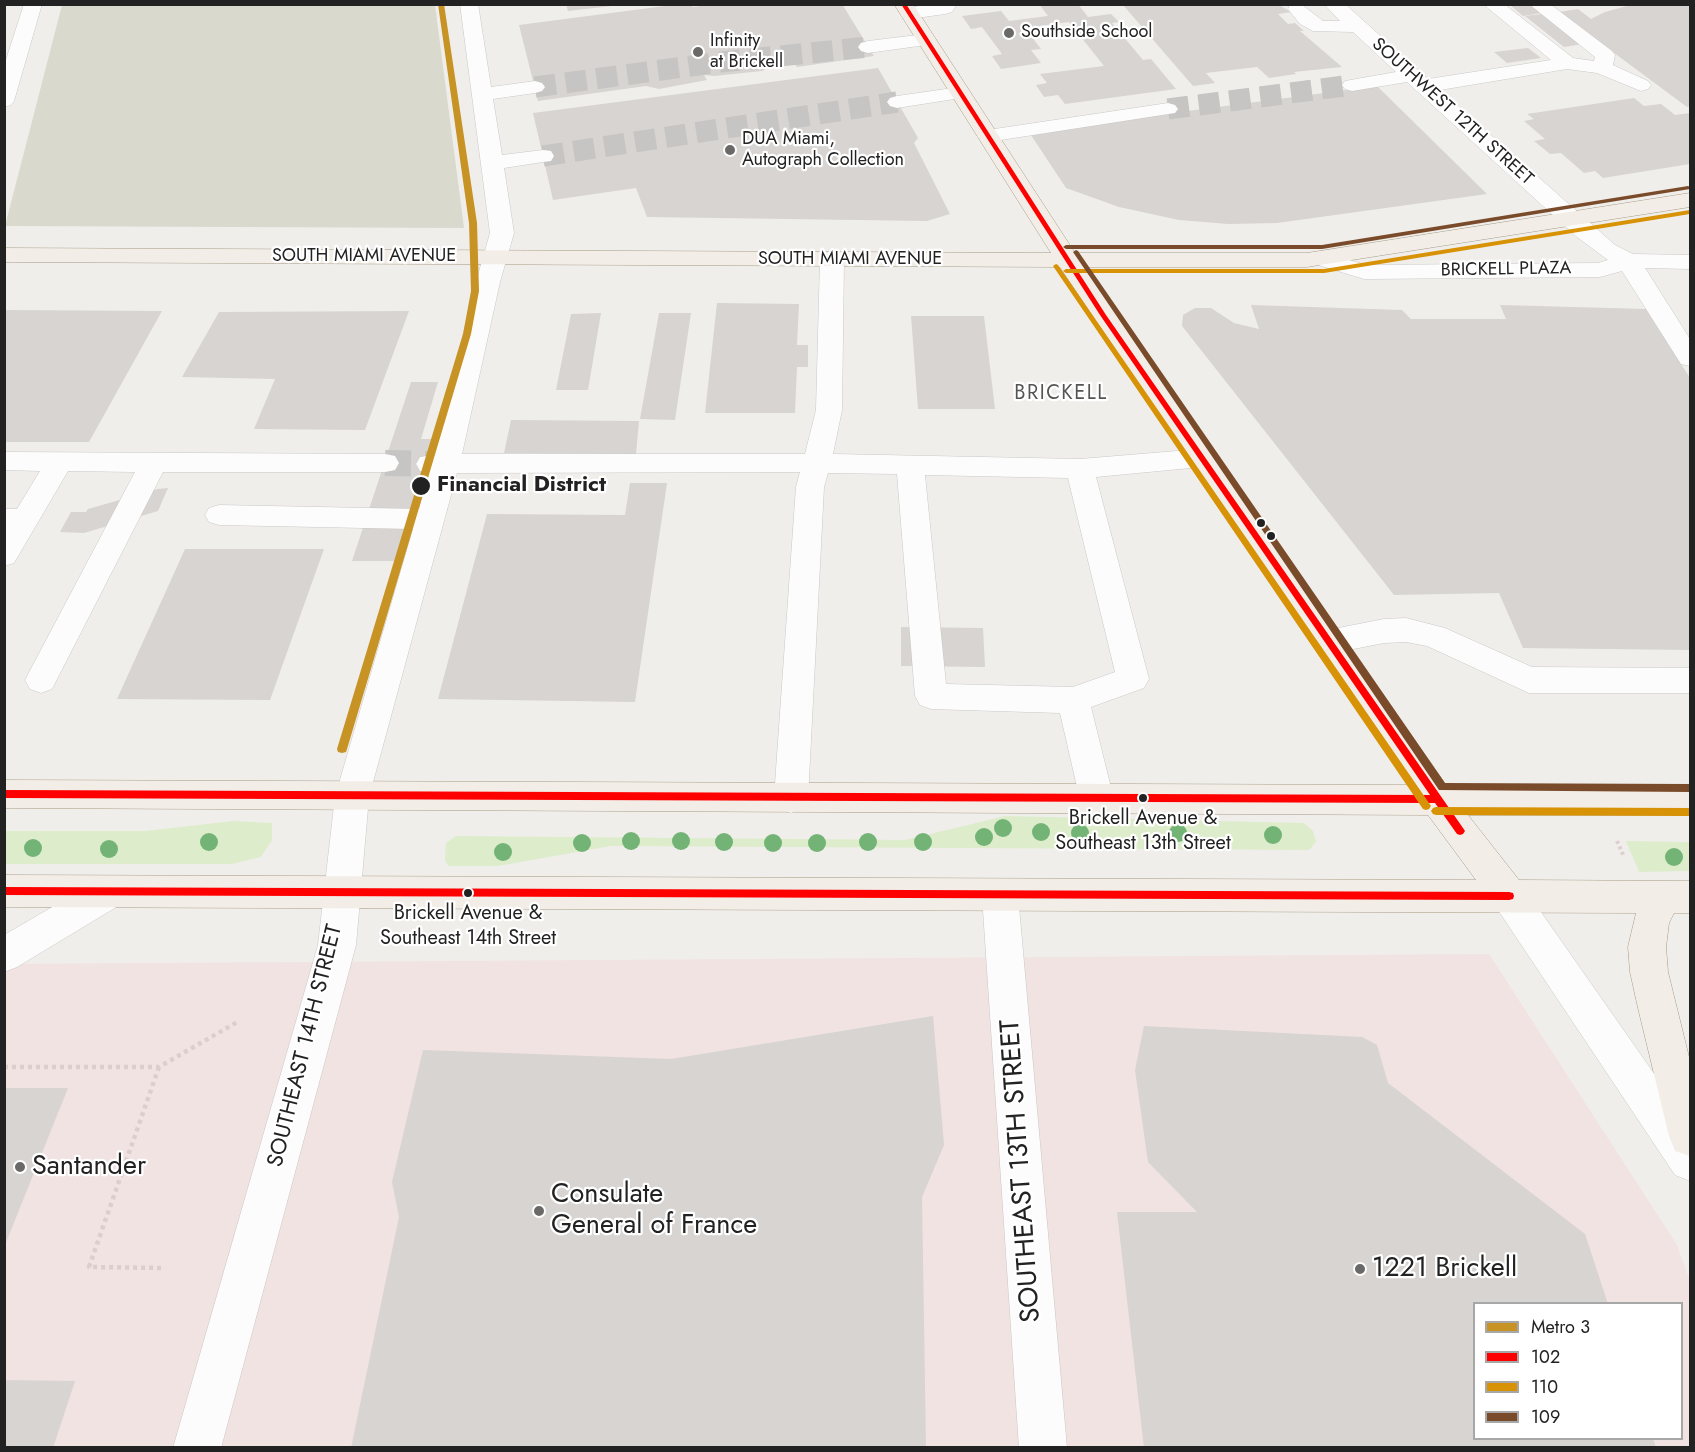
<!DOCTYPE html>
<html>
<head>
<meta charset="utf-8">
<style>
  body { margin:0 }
  #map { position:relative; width:1695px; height:1452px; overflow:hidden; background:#f0eeeb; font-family:Jost,sans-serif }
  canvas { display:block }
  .frame { position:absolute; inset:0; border:6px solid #222; pointer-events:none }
  .legend { position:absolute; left:1473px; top:1302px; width:210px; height:138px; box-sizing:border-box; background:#fff; border:2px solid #a7a7a7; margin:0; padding:8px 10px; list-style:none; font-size:18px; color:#222 }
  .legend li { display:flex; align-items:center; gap:12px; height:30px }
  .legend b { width:30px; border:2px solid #a7a7a7 }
</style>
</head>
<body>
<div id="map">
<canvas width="1695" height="1452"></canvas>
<div class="frame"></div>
<ul class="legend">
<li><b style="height:8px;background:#c69324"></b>Metro 3</li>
<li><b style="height:8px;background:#f00"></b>102</li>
<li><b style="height:8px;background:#d79205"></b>110</li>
<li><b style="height:8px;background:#7a4b2a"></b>109</li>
</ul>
</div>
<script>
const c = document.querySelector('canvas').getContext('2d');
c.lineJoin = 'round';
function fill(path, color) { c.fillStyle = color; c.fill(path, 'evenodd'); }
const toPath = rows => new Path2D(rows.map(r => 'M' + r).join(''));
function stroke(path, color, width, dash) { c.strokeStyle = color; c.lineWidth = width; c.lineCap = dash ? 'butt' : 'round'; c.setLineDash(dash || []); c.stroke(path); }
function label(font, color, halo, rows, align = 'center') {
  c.font = font + ' Jost,sans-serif'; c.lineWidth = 4.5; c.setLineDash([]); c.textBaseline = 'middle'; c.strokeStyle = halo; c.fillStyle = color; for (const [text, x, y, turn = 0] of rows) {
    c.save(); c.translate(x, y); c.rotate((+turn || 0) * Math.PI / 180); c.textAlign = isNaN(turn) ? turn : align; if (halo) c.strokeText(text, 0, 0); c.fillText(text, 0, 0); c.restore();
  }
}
const commercial = toPath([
  [1489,954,1677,1245,1690,1281,1690,1447,5,1447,4,964],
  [1474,1304,1682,1304,1682,1438,1474,1438]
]);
const construction = toPath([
  [62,5,435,5,464,228,5,226]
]);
const grass = toPath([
  [1005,816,1304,823,1313,831,1316,842,1309,850,611,846,498,866,449,866,445,861,446,843,456,836,905,840],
  [234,821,272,823,272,840,261,857,232,864,5,864,5,831,145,831],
  [1626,841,1690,842,1690,871,1639,872]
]);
const building = toPath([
  [566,4,612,4,612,6,568,11],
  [680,4,691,4,693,7,714,4,842,4,874,56,797,67,793,61,787,61,762,71,714,76,704,75,707,80,659,89,646,86,538,101,519,25],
  [1039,4,1078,4,1088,17,1111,14,1119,22,1112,23,1143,60,1151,59,1176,89,1065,104,1058,95,1044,97,1036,85,1047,83,1040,74,1104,66,1069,22,1025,28,1041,49,1031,50,1041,63,1001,69,992,56,1002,54,982,27,971,29,962,16,1001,11,1009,21,1048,16],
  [1509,4,1530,4,1542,13,1523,16],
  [1634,4,1690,4,1690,106,1687,107,1559,12,1578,9,1591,19,1605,12],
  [1123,5,1279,5,1291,12,1278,14,1288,24,1295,23,1304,31,1300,31,1342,67,1294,72,1296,74,1269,78,1257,67,1206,73,1215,83,1193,86],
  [1543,14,1582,44,1564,47,1525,16],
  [1528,48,1541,58,1507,63,1494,52],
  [878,68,918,138,914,143,950,214,927,221,647,217,636,188,553,200,533,113],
  [1377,86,1487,194,1277,223,1228,224,1179,220,1119,207,1066,188,1029,132],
  [1634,98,1644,106,1661,104,1675,115,1690,113,1690,164,1603,178,1595,171,1584,173,1561,153,1550,154,1534,141,1545,139,1524,121,1534,119,1527,114],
  [717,303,799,304,797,345,808,345,808,367,797,367,795,413,705,413],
  [1251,305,1402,310,1411,319,1506,319,1500,305,1646,309,1690,378,1690,650,1523,648,1499,593,1394,595,1182,326,1183,315,1195,308,1211,308,1234,323,1259,329],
  [4,310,162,311,89,442,4,442],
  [409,311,365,430,254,429,275,379,182,377,219,312],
  [601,313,588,390,556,390,571,314],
  [659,313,691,313,675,420,640,419],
  [911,316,984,316,995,409,918,409],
  [411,382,438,382,421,439,438,439,401,561,352,561],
  [511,420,639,421,636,454,504,453],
  [630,483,667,483,635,702,438,699,487,514,625,515],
  [168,488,158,511,84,533,60,532,71,512,86,512,88,509,158,489],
  [185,549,324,549,270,700,117,699],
  [901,627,983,628,985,667,901,666],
  [933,1016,944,1145,922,1197,926,1448,351,1448,399,1217,392,1182,423,1050,671,1059],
  [1144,1026,1362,1037,1377,1045,1388,1083,1585,1234,1608,1304,1474,1304,1474,1438,1653,1438,1656,1448,1144,1448,1117,1212,1197,1212,1148,1162,1135,1070],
  [4,1088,68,1088,5,1245,4,1245],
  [4,1380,75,1381,53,1448,4,1448]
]);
const minorTunnelFar1 = toPath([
  [535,87,721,62,868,47],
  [1168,109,1352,85],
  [543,156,897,102]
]);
const minorTunnel = toPath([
  [385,463,430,464]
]);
const pathFar1 = toPath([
  [1617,841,1624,857]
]);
const path = toPath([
  [4,1067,159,1067,239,1021],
  [159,1067,89,1267,164,1268]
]);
const minor = toPath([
  [24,4,42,4,14,101,11,105,4,107,4,66,24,4],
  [460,4,478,4,491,87,535,81,542,83,545,87,542,91,535,93,493,99,502,155,543,150,551,151,554,156,551,161,543,162,504,168,514,233,500,282,462,454,805,454,816,410,820,260,824,255,832,253,840,255,844,260,842,410,833,454,1080,459,1201,449,1211,451,1215,458,1211,465,1201,467,1096,477,1149,679,1144,688,1091,707,1114,800,1109,810,1097,815,1085,810,1080,800,1060,713,931,709,920,705,915,696,897,474,828,473,824,487,808,798,803,808,791,813,779,808,774,798,796,487,800,472,457,473,369,797,356,945,221,1448,173,1448,318,945,335,797,413,529,219,525,209,522,205,515,209,508,219,505,419,509,429,473,420,471,416,464,420,457,434,455,476,282,490,233,460,4],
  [925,475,1068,478,1115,672,1073,687,946,684,925,475],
  [930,4,957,4,952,12,945,14,909,19,902,17,900,13,902,9,930,4],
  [1324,4,1345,4,1428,79,1551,60,1483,4,1504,4,1573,58,1594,61,1595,57,1529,4,1550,4,1612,51,1615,55,1613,65,1648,81,1651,85,1648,89,1641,91,1597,73,1567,69,1440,90,1615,245,1633,254,1690,255,1690,269,1645,268,1690,339,1690,366,1681,364,1622,271,1600,277,1364,279,1315,264,1311,259,1315,254,1323,252,1366,265,1598,263,1608,260,1577,237,1407,82,1352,91,1345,89,1342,85,1345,81,1396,72,1353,32,1313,31,1300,24,1288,9,1290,5,1301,4,1323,21,1340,21,1324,4],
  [926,34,933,36,936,40,933,44,868,53,861,51,858,47,861,43,868,41,926,34],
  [960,87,967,89,970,93,967,97,897,108,890,106,887,102,890,98,897,96,960,87],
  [1168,103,1175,105,1178,109,1175,113,988,142,981,140,977,136,981,132,988,130,1168,103],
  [4,452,385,454,395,456,399,463,395,470,385,472,163,472,52,689,41,693,30,689,25,680,135,472,68,471,14,563,4,566,4,509,17,509,40,471,4,470,4,452],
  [1406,618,1445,628,1532,667,1690,668,1690,693,1529,693,1427,646,1406,642,1384,643,1328,654,1317,651,1312,642,1317,633,1328,630,1384,619,1406,618],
  [110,876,123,881,128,892,123,903,17,967,4,972,4,935,97,881,110,876],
  [1000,879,1013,884,1018,895,1067,1448,1019,1448,982,895,987,884,1000,879],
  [1509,880,1522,885,1690,1125,1690,1181,1675,1175,1496,907,1491,896,1496,885,1509,880]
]);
const major = toPath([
  [894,4,913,4,1075,253,1307,253,1690,193,1690,207,1307,267,1084,267,1446,785,1690,786,1690,815,1468,815,1519,880,1690,881,1690,913,1674,913,1669,923,1666,947,1668,972,1690,1061,1690,1156,1675,1151,1669,1136,1638,1008,1630,972,1628,947,1636,913,4,907,4,875,1476,880,1428,815,4,808,4,780,1408,785,1060,267,4,262,4,248,1051,253,894,4]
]);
const bus1 = toPath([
  [901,4,906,4,1106,315,1463,828,1465,831,1463,834,1460,835,1457,834,1435,803,4,798,4,790,1430,795,1100,315,901,4],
  [4,887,1509,892,1513,893,1514,896,1513,899,1509,900,4,895,4,887]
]);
const bus2 = toPath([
  [1690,210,1690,214,1324,273,1066,273,1063,271,1066,269,1324,269,1690,210],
  [1056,264,1058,265,1429,803,1431,806,1429,809,1426,810,1423,809,1053,266,1056,264],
  [1436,807,1690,808,1690,816,1436,815,1433,814,1431,811,1433,808,1436,807]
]);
const bus3 = toPath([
  [1688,186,1690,187,1690,189,1322,249,1066,249,1063,247,1066,245,1322,245,1688,186],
  [1076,250,1078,251,1445,783,1690,784,1690,792,1439,790,1073,252,1076,250]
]);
const metro1 = toPath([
  [438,4,444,4,477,223,479,291,471,334,347,749,346,752,342,753,338,752,337,749,463,334,471,291,469,223,438,4]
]);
const trees = [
  [1003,828],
  [1041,832],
  [1080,833],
  [1178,833],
  [1273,835],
  [984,837],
  [631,841],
  [681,841],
  [209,842],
  [724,842],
  [868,842],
  [923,842],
  [582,843],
  [773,843],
  [817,843],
  [33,848],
  [109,849],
  [503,852],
  [1674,857]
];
const markers = [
  [1009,33,6,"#6a6968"],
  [698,52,6,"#6a6968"],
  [730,150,6,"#6a6968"],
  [421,486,10,"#222"],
  [1261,523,5,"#222"],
  [1271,536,5,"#222"],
  [1143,798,5,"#222"],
  [468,893,5,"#222"],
  [20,1167,6,"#6a6968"],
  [539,1211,6,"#6a6968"],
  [1360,1269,6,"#6a6968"]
];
const farPoinames = [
  ["Southside School",1021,33],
  ["Infinity",710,42],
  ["at Brickell",710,63],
  ["DUA Miami,",742,140],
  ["Autograph Collection",742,161]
];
const farStreetnames = [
  ["SOUTHWEST 12TH STREET",1452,112,42],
  ["SOUTH MIAMI AVENUE",364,257],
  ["SOUTH MIAMI AVENUE",850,260],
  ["BRICKELL PLAZA",1506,270,-1]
];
const farNeighbourhoodnames = [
  ["BRICKELL",1061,394]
];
const busNames = [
  ["Brickell Avenue &",1143,819],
  ["Southeast 13th Street",1143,844],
  ["Brickell Avenue &",468,914],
  ["Southeast 14th Street",468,939]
];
const stopNames = [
  ["Financial District",437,486]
];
const streetNames = [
  ["SOUTHEAST 14TH STREET",306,1046,-76]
];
const nearPoinames = [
  ["Santander",32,1167],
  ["Consulate",551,1195],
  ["General of France",551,1226],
  ["1221 Brickell",1372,1269]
];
const nearStreetnames = [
  ["SOUTHEAST 13TH STREET",1022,1171,-94]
];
fill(commercial, '#f1e3e1');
fill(construction, '#d9d9cd');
fill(grass, '#ddeccb');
fill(building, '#d7d4d2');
stroke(minorTunnelFar1, '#c7c5c3', 21, [21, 10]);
stroke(minorTunnel, '#c7c5c3', 26, [26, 14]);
stroke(minor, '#c9c8c7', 1);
stroke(major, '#a79c86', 1);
stroke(pathFar1, '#dccecd', 4, [3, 3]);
stroke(path, '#dccecd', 4.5, [4, 4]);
fill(minor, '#fdfcfc');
fill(major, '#f3ede7');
fill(bus1, '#f00');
fill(bus2, '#d79205');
fill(bus3, '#7a4b2a');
fill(metro1, '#c69324');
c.fillStyle = '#73b476';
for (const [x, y] of trees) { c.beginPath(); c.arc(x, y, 9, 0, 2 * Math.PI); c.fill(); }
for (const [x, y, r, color] of markers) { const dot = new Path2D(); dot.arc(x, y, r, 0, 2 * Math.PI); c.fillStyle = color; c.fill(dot); stroke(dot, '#fff', 2); }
label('18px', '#222', '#fff', farPoinames, 'left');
label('18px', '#222', '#fff', farStreetnames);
c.letterSpacing = '1.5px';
label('20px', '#555', '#fff', farNeighbourhoodnames);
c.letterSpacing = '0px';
label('20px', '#222', '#fff', busNames);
label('bold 22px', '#222', '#fff', stopNames, 'left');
label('22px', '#222', '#fff', streetNames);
label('27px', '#222', '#fff', nearPoinames, 'left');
label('27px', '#222', '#fff', nearStreetnames);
</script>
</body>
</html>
